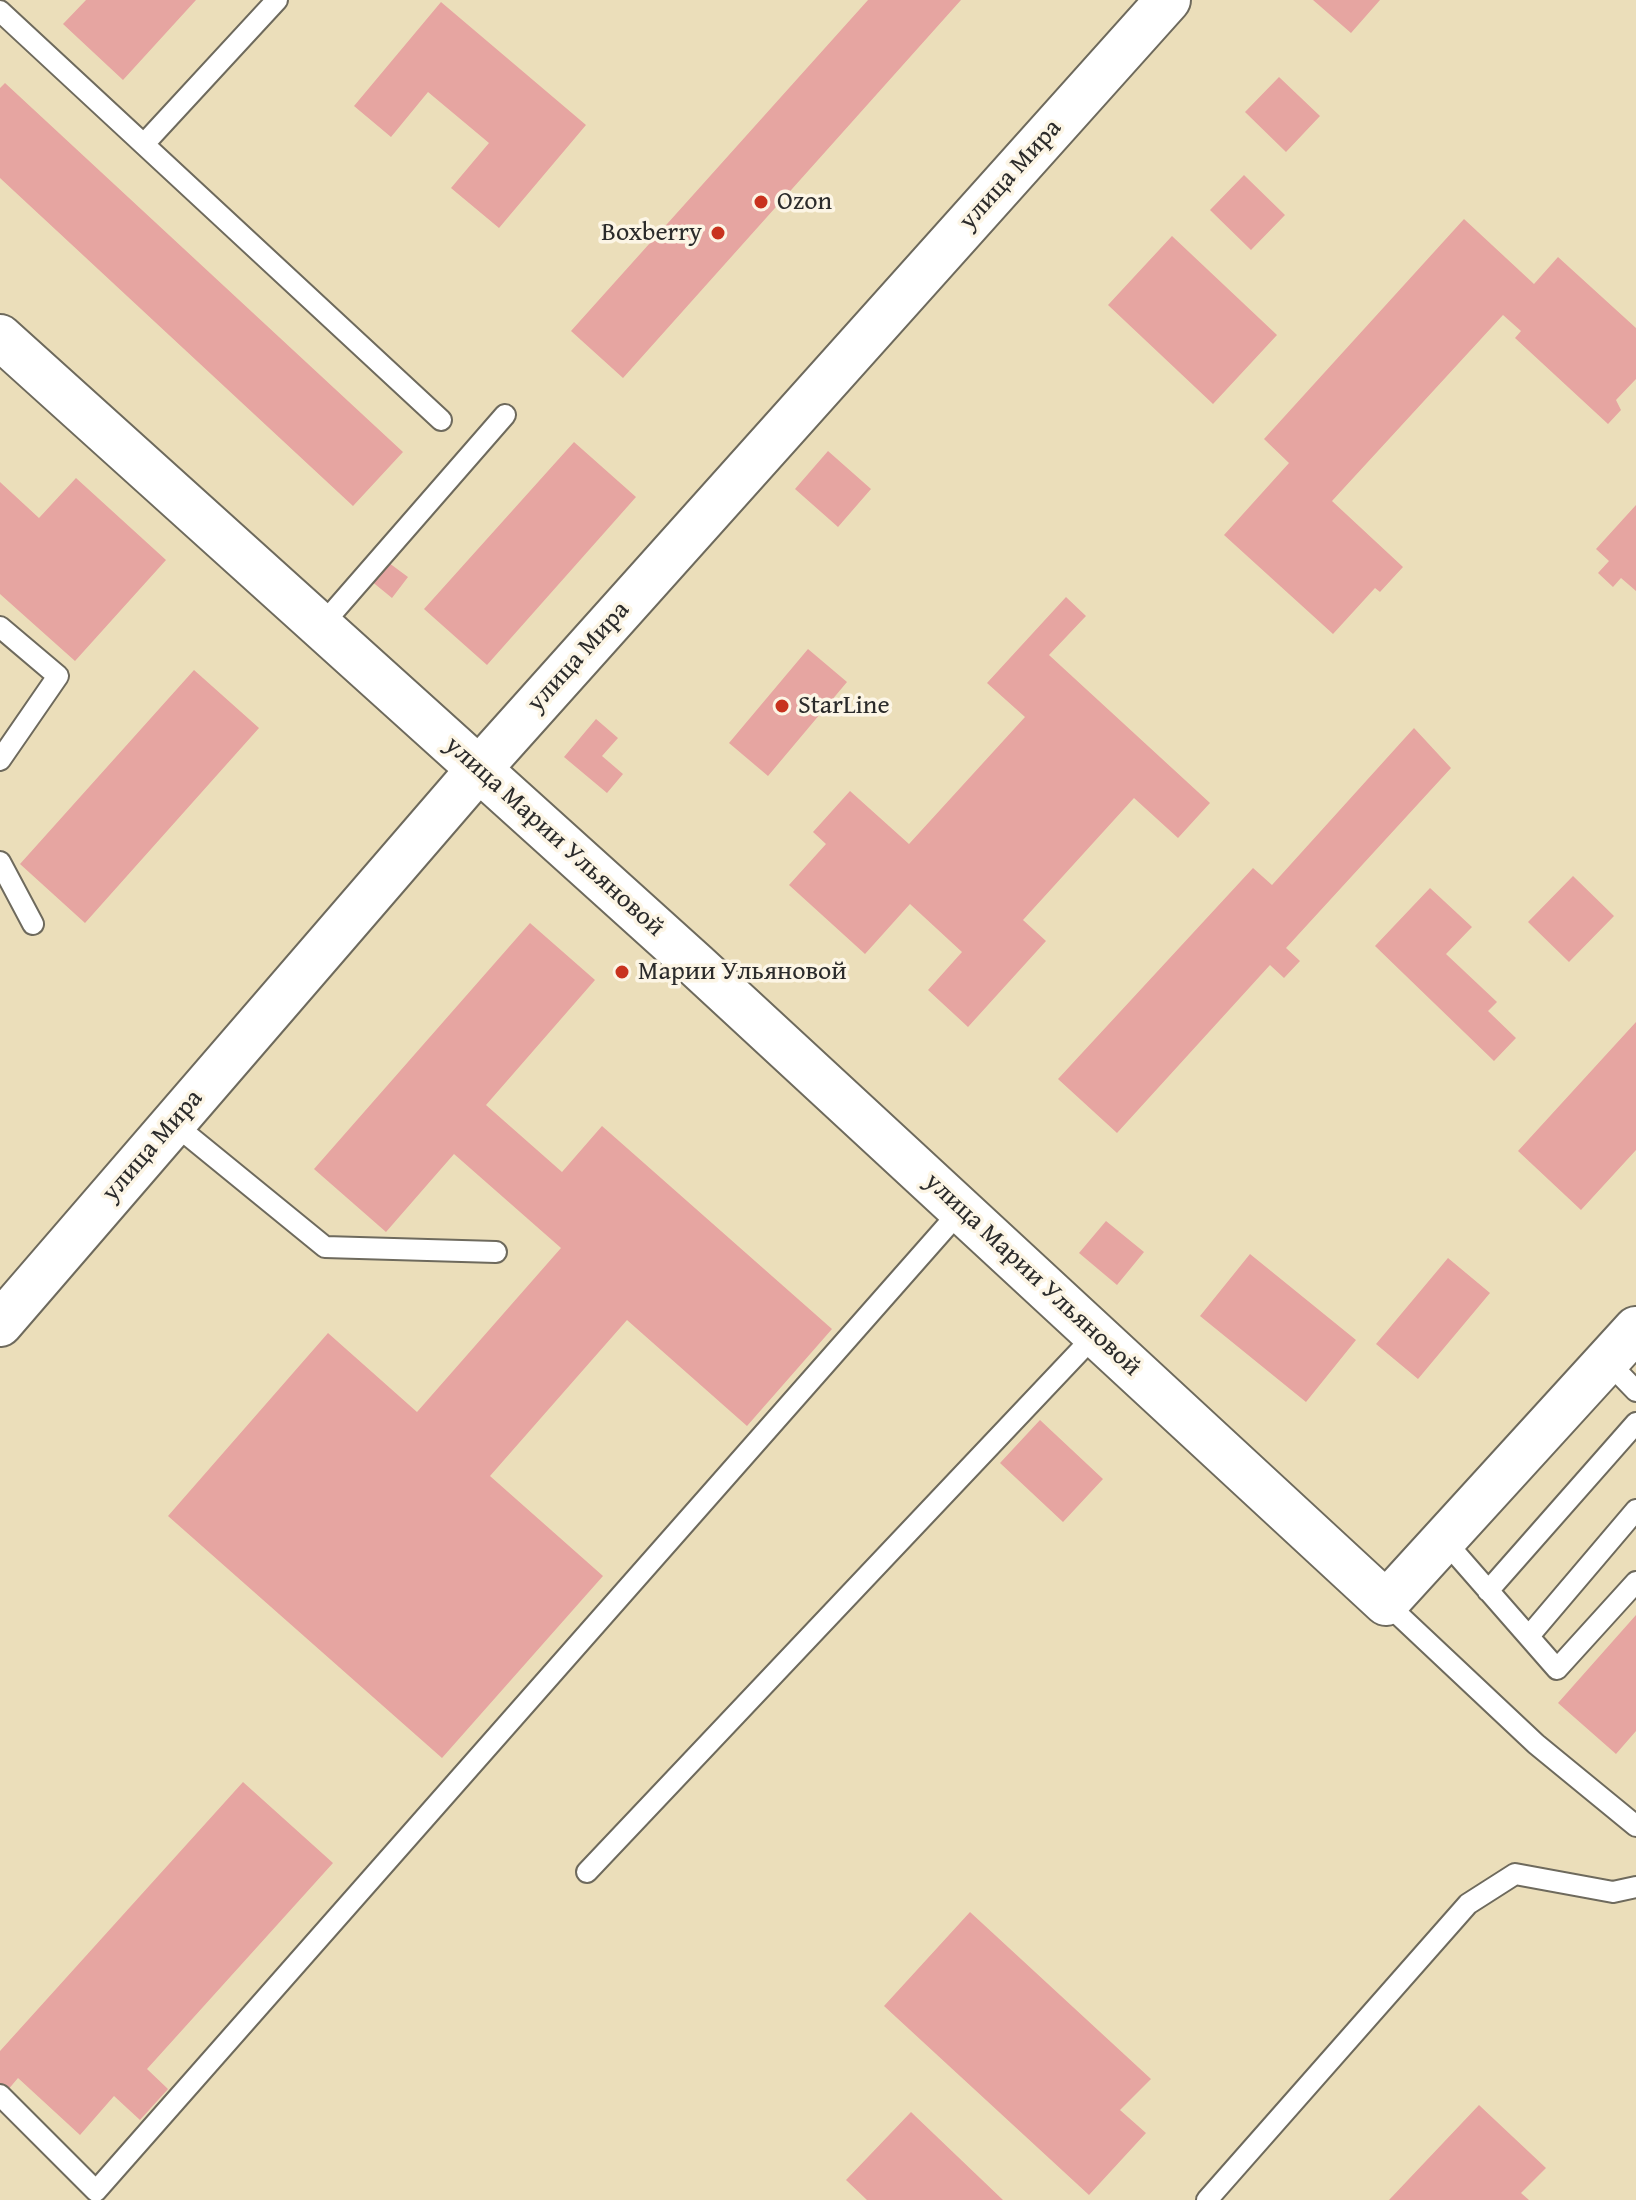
<!DOCTYPE html>
<html>
<head>
<meta charset="utf-8">
<style>
  body { margin:0 }
  canvas { display:block; background:#ebdeba }
</style>
</head>
<body>
<canvas width="1636" height="2200"></canvas>
<script>
const c = document.querySelector('canvas').getContext('2d');
c.lineJoin = 'round';
function fill(path, color) { c.fillStyle = color; c.fill(path, 'evenodd'); }
const toPath = rows => new Path2D(rows.map(r => 'M' + r).join(''));
function stroke(path, color, width, dash) { c.strokeStyle = color; c.lineWidth = width; c.lineCap = dash ? 'butt' : 'round'; c.setLineDash(dash || []); c.stroke(path); }
function label(font, color, halo, rows, align = 'center') {
  c.font = font + ' "Gentium Book Plus",serif'; c.lineWidth = 7; c.setLineDash([]); c.textBaseline = 'middle'; c.strokeStyle = halo; c.fillStyle = color; for (const [text, x, y, turn = 0] of rows) {
    c.save(); c.translate(x, y); c.rotate((+turn || 0) * Math.PI / 180); c.textAlign = isNaN(turn) ? turn : align; if (halo) c.strokeText(text, 0, 0); c.fillText(text, 0, 0); c.restore();
  }
}
const building = toPath([
  [86,0,196,0,123,80,63,24],
  [868,0,961,0,623,378,571,331],
  [1313,0,1380,0,1351,33],
  [441,2,586,125,499,228,451,188,489,143,428,92,391,137,354,106],
  [1279,77,1320,116,1286,152,1245,112],
  [5,83,403,452,353,506,0,178,0,88],
  [1244,175,1285,215,1251,250,1210,210],
  [1464,219,1534,284,1558,257,1636,328,1636,379,1616,400,1621,410,1608,424,1515,338,1521,331,1503,315,1332,501,1403,567,1380,592,1375,588,1333,634,1224,535,1289,463,1264,439],
  [1172,236,1277,335,1213,404,1108,305],
  [574,442,636,497,487,665,424,609],
  [828,451,871,489,838,527,795,489],
  [76,478,166,560,75,661,0,594,0,482,39,518],
  [1636,505,1636,591,1621,578,1613,587,1598,573,1609,561,1596,549],
  [385,560,408,577,392,598,370,580],
  [1066,597,1086,616,1049,655,1210,803,1178,838,1134,798,1023,920,1046,941,968,1027,928,990,962,952,910,904,865,954,789,885,826,844,813,832,850,791,909,844,1025,717,987,683],
  [808,649,847,682,768,776,729,743],
  [194,670,259,728,85,923,20,864],
  [596,719,618,738,602,756,623,774,607,793,564,757],
  [1414,728,1451,768,1286,948,1300,961,1284,978,1270,965,1117,1133,1058,1079,1253,868,1272,885],
  [1573,876,1614,916,1569,962,1528,922],
  [1430,888,1472,927,1446,954,1497,1002,1488,1011,1516,1038,1494,1061,1375,946],
  [530,923,595,980,486,1105,562,1172,602,1126,832,1329,747,1426,627,1320,490,1476,603,1576,442,1758,168,1516,328,1333,417,1412,561,1248,454,1154,386,1232,314,1169],
  [1636,1022,1636,1150,1581,1210,1518,1151],
  [1106,1221,1144,1252,1117,1285,1079,1253],
  [1250,1254,1356,1340,1306,1402,1200,1316],
  [1448,1258,1490,1293,1418,1379,1376,1344],
  [1040,1420,1103,1479,1063,1522,1000,1463],
  [1636,1615,1636,1731,1616,1754,1558,1703],
  [243,1782,333,1863,147,2069,168,2089,140,2120,114,2096,80,2135,18,2078,7,2091,0,2085,0,2051],
  [970,1912,1151,2079,1120,2110,1146,2133,1089,2195,884,2006],
  [1479,2105,1546,2168,1521,2193,1529,2200,1389,2200],
  [911,2112,1003,2200,867,2200,846,2180]
]);
const service = toPath([
  [0,11,441,420],
  [144,144,277,0],
  [321,626,505,415],
  [0,627,58,676,0,760],
  [0,862,33,924],
  [173,1123,325,1247,496,1252],
  [1607,1361,1636,1391],
  [1444,1540,1557,1669,1636,1582],
  [1488,1591,1636,1423],
  [1386,1603,1536,1744,1636,1826],
  [1529,1636,1636,1510],
  [587,1872,1096,1334],
  [0,2095,96,2191,961,1210],
  [1207,2200,1468,1904,1515,1874,1613,1892,1636,1887]
]);
const tertiary = toPath([
  [0,337,696,965,1386,1603,1636,1329]
]);
const secondary = toPath([
  [0,1324,479,769,1168,0]
]);
const markers = [
  [761,202,8,"#c8321e"],
  [718,233,8,"#c8321e"],
  [782,706,8,"#c8321e"],
  [622,972,8,"#c8321e"]
];
const streetNames = [
  ["улица Мира",1011,175,-48],
  ["улица Мира",579,657,-48],
  ["улица Марии Ульяновой",554,837,42],
  ["улица Мира",153,1146,-49],
  ["улица Марии Ульяновой",1032,1275,43]
];
const poiNames = [
  ["Ozon",777,202],
  ["Boxberry",702,233,"right"],
  ["StarLine",798,706],
  ["Марии Ульяновой",638,972]
];
fill(building, '#e6a5a1');
stroke(service, '#6e6a5d', 24);
stroke(tertiary, '#6e6a5d', 48);
stroke(secondary, '#6e6a5d', 48);
stroke(service, '#fff', 20);
stroke(tertiary, '#fff', 44);
stroke(secondary, '#fff', 44);
for (const [x, y, r, color] of markers) { const dot = new Path2D(); dot.arc(x, y, r, 0, 2 * Math.PI); c.fillStyle = color; c.fill(dot); stroke(dot, '#fcf5e5', 3); }
label('26px', '#2b2b2b', '#fcf5e5', streetNames);
label('26px', '#2b2b2b', '#fcf5e5', poiNames, 'left');
</script>
</body>
</html>
